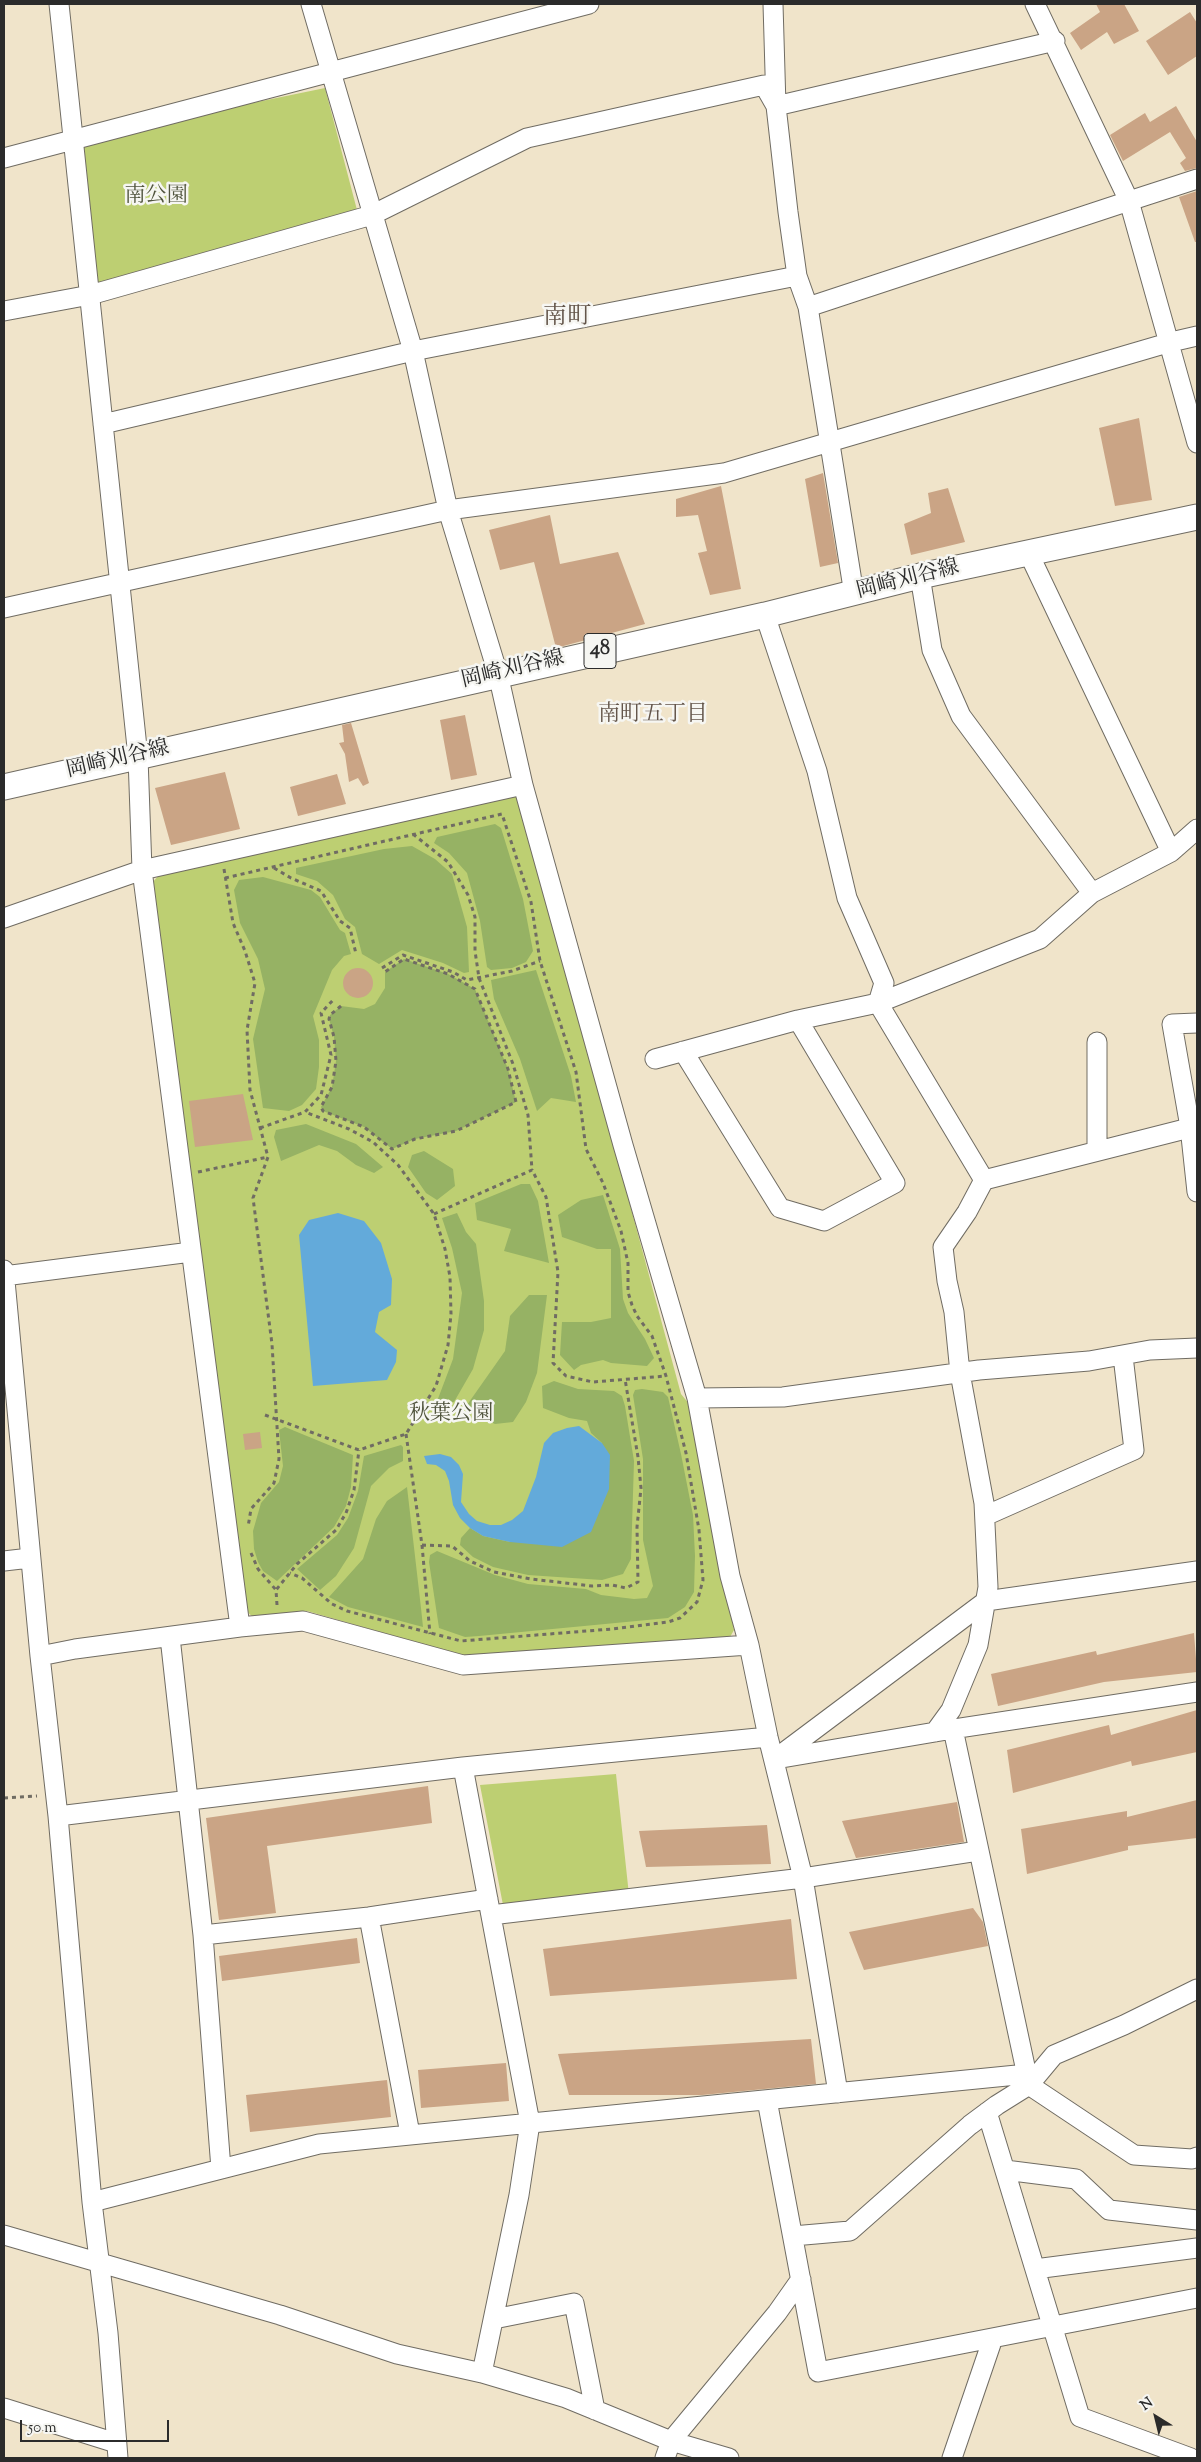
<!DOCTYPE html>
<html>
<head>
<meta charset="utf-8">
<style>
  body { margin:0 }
  #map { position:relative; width:1201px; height:2462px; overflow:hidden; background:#f0e4ca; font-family:"Sorts Mill Goudy",serif }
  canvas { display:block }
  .frame { position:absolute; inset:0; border:5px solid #2b2b2b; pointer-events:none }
  .north { position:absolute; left:1131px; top:2392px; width:50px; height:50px; -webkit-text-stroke:4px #f6f6f2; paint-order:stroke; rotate:324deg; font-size:14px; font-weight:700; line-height:20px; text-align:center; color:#2b2b2b }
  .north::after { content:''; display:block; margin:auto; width:18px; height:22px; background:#2b2b2b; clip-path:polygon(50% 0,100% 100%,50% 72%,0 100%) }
  .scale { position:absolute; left:20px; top:2420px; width:149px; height:22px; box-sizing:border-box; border:2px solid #2b2b2b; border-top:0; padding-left:6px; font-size:15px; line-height:18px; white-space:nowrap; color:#2b2b2b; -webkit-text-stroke:4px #f6f6f2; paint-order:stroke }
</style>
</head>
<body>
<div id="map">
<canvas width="1201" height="2462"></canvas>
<div class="frame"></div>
<div class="north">N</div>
<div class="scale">50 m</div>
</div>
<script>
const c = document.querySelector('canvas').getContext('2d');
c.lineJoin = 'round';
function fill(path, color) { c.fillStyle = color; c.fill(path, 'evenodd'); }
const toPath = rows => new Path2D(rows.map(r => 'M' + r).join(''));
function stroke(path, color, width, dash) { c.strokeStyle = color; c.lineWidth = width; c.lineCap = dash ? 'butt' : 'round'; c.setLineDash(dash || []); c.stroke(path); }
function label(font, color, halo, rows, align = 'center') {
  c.font = font + ' "Sorts Mill Goudy","Noto Serif JP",serif'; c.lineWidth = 5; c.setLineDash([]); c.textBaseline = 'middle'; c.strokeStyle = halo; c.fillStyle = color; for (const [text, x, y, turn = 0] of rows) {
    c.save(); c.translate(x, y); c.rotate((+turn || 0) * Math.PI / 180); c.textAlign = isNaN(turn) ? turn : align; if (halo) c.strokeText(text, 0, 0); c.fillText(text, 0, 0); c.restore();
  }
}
const green = toPath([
  [325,88,357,210,90,295,73,140],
  [515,795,521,800,681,1394,690,1405,734,1630,730,1637,463,1656,307,1611,253,1617,245,1610,152,883,159,875],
  [616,1774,629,1895,503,1905,480,1785]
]);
const forest = toPath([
  [495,824,501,828,523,899,533,951,526,962,512,968,491,970,487,967,480,921,467,873,449,853,434,843,437,837],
  [412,846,435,859,452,874,467,927,469,972,464,973,443,963,402,950,379,964,362,954,355,927,345,919,333,895,317,881,296,874,296,868,384,849],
  [263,877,311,890,320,897,340,930,345,933,351,954,344,956,332,970,313,1016,319,1040,319,1067,316,1089,302,1105,289,1111,263,1108,253,1039,265,989,258,959,240,923,234,890,239,880],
  [404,959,448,974,475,989,508,1069,516,1102,456,1131,415,1139,392,1149,364,1127,323,1111,321,1107,332,1087,336,1061,334,1037,329,1019,330,1015,341,1006,364,1009,375,1004,385,988,385,972],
  [536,970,571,1076,576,1102,551,1098,537,1111,520,1059,494,999,491,980],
  [306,1124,356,1144,383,1167,374,1173,356,1165,337,1151,319,1145,281,1161,274,1137,276,1130],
  [424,1151,453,1169,455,1186,437,1200,426,1193,408,1167,412,1155],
  [521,1184,530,1184,538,1201,549,1263,504,1251,511,1229,477,1220,475,1203],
  [603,1195,620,1249,623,1299,628,1313,645,1339,654,1358,647,1366,611,1363,603,1360,581,1365,574,1370,560,1355,562,1322,591,1322,611,1318,611,1249,597,1249,562,1237,558,1215,581,1200],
  [457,1213,466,1232,476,1244,484,1301,484,1330,473,1369,454,1402,436,1404,453,1359,462,1293,452,1248,442,1218],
  [529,1295,547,1295,537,1373,526,1402,513,1422,495,1424,478,1416,467,1405,505,1351,510,1316],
  [554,1381,578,1389,614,1391,622,1396,625,1406,634,1461,631,1559,623,1574,602,1580,528,1575,493,1567,473,1557,460,1545,461,1538,470,1528,483,1536,510,1542,602,1443,591,1433,587,1421,569,1418,543,1408,542,1386],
  [642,1389,663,1392,668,1397,681,1454,693,1515,695,1556,694,1592,685,1607,668,1618,479,1636,465,1637,439,1628,429,1562,430,1555,437,1551,495,1575,528,1584,586,1589,601,1595,634,1599,647,1598,653,1586,643,1540,643,1459,633,1395,635,1390],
  [285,1427,353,1455,351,1487,346,1506,334,1527,277,1581,263,1571,258,1562,254,1549,253,1531,261,1503,279,1482,283,1466,279,1430],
  [401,1445,403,1447,403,1461,389,1468,371,1486,354,1548,336,1576,320,1590,297,1569,337,1535,348,1518,358,1491,364,1456],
  [407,1487,421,1608,423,1627,348,1607,329,1597,363,1559,376,1519,387,1501]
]);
const water = toPath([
  [338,1213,364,1221,381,1243,392,1279,391,1305,379,1312,375,1332,397,1350,396,1362,387,1380,313,1386,299,1235,309,1220],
  [579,1426,602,1443,610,1455,609,1489,591,1532,562,1547,510,1542,483,1536,470,1528,460,1518,453,1505,449,1481,445,1471,436,1465,427,1464,424,1456,440,1454,451,1457,459,1465,463,1474,461,1502,469,1514,477,1521,490,1525,501,1525,512,1520,523,1511,536,1477,544,1443,553,1433,567,1428]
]);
const building = toPath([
  [1096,4,1124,4,1139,31,1114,44,1107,32,1081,50,1070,33,1100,12],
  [1190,12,1197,23,1197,56,1168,75,1146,41],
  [1176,106,1197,142,1197,168,1185,171,1180,163,1186,158,1170,132,1123,161,1110,135,1145,113,1150,122],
  [1197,191,1197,242,1195,242,1179,197],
  [1139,418,1152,500,1115,506,1099,428],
  [823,473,838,563,820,567,805,479],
  [721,486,741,589,710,595,698,553,707,551,698,515,676,517,676,499],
  [948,488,965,542,911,555,904,524,931,513,928,493],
  [550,515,560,564,618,552,645,624,556,648,534,562,500,570,489,530],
  [465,715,477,775,451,780,440,720],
  [351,723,369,783,363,786,358,778,349,782,345,754,339,743,344,742,342,725],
  [225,772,240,829,171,845,155,788],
  [337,774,346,804,298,816,290,787],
  '343 983a15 15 0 1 1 30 0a15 15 0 1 1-30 0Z',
  [243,1094,253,1140,195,1147,189,1101],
  [260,1432,262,1448,245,1450,243,1434],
  [1194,1633,1197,1672,1104,1682,998,1706,991,1674,1096,1651,1097,1655],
  [1197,1710,1197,1752,1132,1766,1131,1761,1013,1793,1007,1750,1109,1725,1111,1735],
  [428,1786,432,1823,267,1846,276,1913,219,1920,206,1818],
  [1197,1800,1197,1838,1128,1846,1128,1850,1027,1874,1021,1829,1127,1811,1127,1817],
  [957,1802,964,1842,856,1858,842,1821],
  [767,1825,771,1864,646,1867,639,1831],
  [973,1908,983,1922,988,1946,864,1970,849,1932],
  [791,1919,797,1979,550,1996,543,1949],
  [357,1938,360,1963,222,1981,219,1956],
  [811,2039,816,2084,702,2095,569,2095,558,2054],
  [506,2063,509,2101,421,2108,418,2070],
  [387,2080,391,2117,250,2132,246,2095]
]);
const path = toPath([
  [413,834,448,862,468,895,475,917,475,951,479,978,513,1064,528,1115,532,1170],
  [274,868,291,878,321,891,340,921,350,928,356,954],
  [224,869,233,923,245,951,255,983,247,1030,250,1090,268,1157,253,1198,272,1344,279,1459,274,1483,251,1509,248,1527],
  [225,878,502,814,531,902,540,961,576,1072,586,1149,603,1183,621,1231,628,1263,628,1292,632,1305,637,1316,652,1336,666,1376,686,1453,699,1530,703,1580,697,1602,680,1618,668,1622,612,1629,461,1641,347,1611,332,1604,302,1578,290,1573],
  [382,968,403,955,453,972,467,980,512,971,540,961],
  [341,1006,330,1015,329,1019,334,1037,336,1061,332,1087,321,1107,323,1111,364,1127,392,1149,415,1139,456,1131,516,1102,508,1069,475,989,448,974,404,959,385,972],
  [260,1128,305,1112,321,1095,331,1055,321,1013,334,999],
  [198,1172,268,1157],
  [434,1214,532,1170,546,1197,558,1272,553,1363,566,1376,593,1382,666,1376],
  [265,1415,359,1450,406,1434,436,1386,448,1345,451,1314,450,1277,445,1249,434,1214,398,1165,373,1142,349,1129,305,1112],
  [406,1434,422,1545,430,1634],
  [422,1545,452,1546,470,1561,494,1572,531,1579,592,1586,612,1585,626,1588,638,1582,637,1527,641,1488,638,1457,625,1379],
  [251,1553,258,1569,276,1590],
  [277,1605,276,1590,297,1564,336,1530,346,1513,354,1490,359,1450],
  [4,1798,37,1796]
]);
const minor = toPath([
  [59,4,138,757,142,870,240,1627],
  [311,4,413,351,448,510,498,674,523,785,623,1145,697,1398,730,1576,749,1645,768,1737,803,1878,838,2093],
  [773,4,776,106,788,212,797,276,808,307,854,594],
  [776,106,1055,41],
  [4,158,589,4],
  [1197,179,1129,201,1197,443],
  [808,307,1129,201,1035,4],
  [4,311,90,295,372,215,527,138,764,85,776,106],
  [103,424,413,351,797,276],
  [1029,554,1171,852],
  [920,576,932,650,961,716,1092,893],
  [4,608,448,510,724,473,1171,342,1197,336],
  [765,615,817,771,847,898,884,983,878,1003,984,1180,967,1212,943,1247,947,1281,954,1312,960,1373,984,1503,988,1587,978,1645,951,1710,935,1732],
  [4,918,142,870,523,785],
  [1197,1023,1172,1024,1190,1127,1197,1192],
  [1097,1042,1097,1151],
  [683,1051,780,1208,824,1221,895,1183,798,1020],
  [655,1059,798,1020,878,1003,1040,939,1092,893,1171,852,1197,829],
  [984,1180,1197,1126],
  [4,1270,40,1656,58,1816,92,2202,108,2333,118,2458],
  [4,1276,191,1252],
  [697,1398,783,1397,979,1370,1089,1361,1150,1350,1197,1348],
  [985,1516,1134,1450,1123,1356],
  [4,1561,30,1558],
  [170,1637,203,1935,221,2169],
  [40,1656,75,1649,240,1627,303,1621,463,1665,749,1645],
  [953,1729,1029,2085,1134,2155,1192,2159,1197,2157],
  [775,1759,986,1601,1197,1571],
  [776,1759,953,1729,1197,1692],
  [463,1767,530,2123,519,2195,482,2373],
  [58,1816,463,1767,768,1737],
  [491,1915,803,1878,978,1851],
  [369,1917,410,2134],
  [203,1935,369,1917,488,1899],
  [767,2100,818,2372,1197,2298],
  [987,2112,1080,2417,1191,2458],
  [1005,2170,1076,2179,1109,2210,1197,2220],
  [92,2202,319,2144,1027,2074],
  [4,2235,280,2315,397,2354,482,2373,566,2398,671,2441,729,2458],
  [793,2236,850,2231,970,2125,997,2105,1029,2085,1054,2055,1124,2025,1197,1989],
  [1035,2269,1197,2248],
  [494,2319,574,2303,595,2410],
  [4,2408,116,2443],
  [665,2458,671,2441,777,2313,801,2279],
  [952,2458,993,2338]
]);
const major = toPath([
  [4,787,765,615,920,576,1197,517]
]);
const shields = [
  [600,651,32]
];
const shieldNames = [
  ["48",600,651]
];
const parkNames = [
  ["南公園",156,197],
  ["秋葉公園",451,1415]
];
const streetNames = [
  ["岡崎刈谷線",908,581,-14],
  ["岡崎刈谷線",513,671,-13],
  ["岡崎刈谷線",118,761,-13]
];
const neighbourhoodNames = [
  ["南町五丁目",653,716]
];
const quarterNames = [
  ["南町",567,319]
];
fill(green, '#bdcf72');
fill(forest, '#96b264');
fill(water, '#63aada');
fill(building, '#caa485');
stroke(minor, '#706c63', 21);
stroke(major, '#706c63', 27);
stroke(path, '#706c63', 3, [4, 4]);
stroke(minor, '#fff', 19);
stroke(major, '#fff', 25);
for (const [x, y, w] of shields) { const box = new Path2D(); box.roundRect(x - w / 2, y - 17.5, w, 35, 4); c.fillStyle = '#f6f6f2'; c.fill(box); stroke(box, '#2b2b2b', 1); }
label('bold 20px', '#2b2b2b', null, shieldNames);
label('21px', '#50543d', '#f6f6f2', parkNames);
label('21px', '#2b2b2b', '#f6f6f2', streetNames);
label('22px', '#63554a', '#f6f6f2', neighbourhoodNames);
label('24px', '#63554a', '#f6f6f2', quarterNames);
</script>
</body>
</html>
